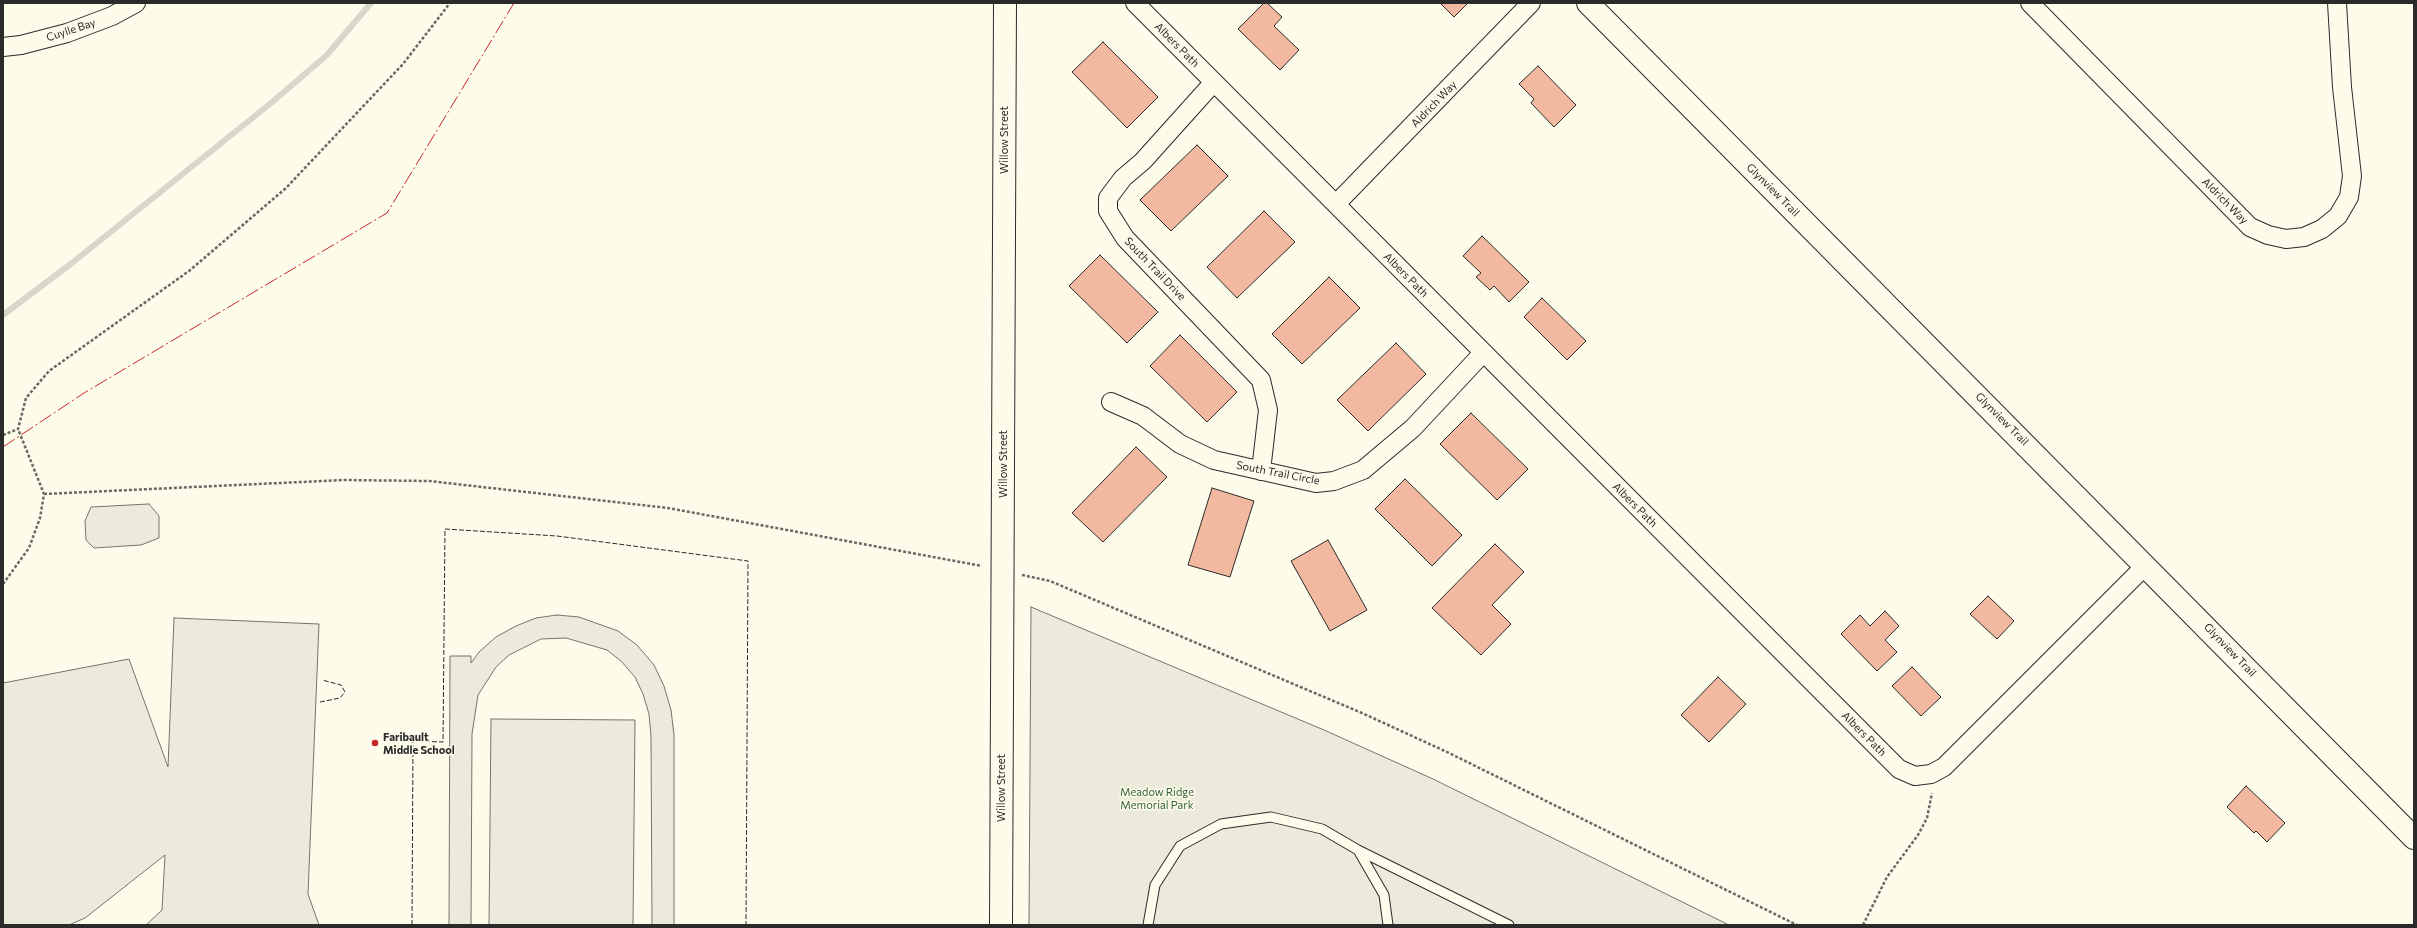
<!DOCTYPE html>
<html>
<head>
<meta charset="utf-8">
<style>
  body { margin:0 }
  #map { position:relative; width:2417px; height:928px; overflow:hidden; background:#fdfbea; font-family:Commissioner,sans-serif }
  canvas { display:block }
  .frame { position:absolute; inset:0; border:4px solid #2b2b2b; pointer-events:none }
</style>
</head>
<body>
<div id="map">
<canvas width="2417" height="928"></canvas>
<div class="frame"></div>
</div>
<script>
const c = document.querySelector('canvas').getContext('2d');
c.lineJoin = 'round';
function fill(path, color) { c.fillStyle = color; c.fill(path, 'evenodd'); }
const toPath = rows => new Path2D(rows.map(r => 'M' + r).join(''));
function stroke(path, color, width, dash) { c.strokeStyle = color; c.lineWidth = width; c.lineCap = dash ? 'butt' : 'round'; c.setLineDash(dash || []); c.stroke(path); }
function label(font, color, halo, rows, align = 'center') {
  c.font = font + ' Commissioner,sans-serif'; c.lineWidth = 3; c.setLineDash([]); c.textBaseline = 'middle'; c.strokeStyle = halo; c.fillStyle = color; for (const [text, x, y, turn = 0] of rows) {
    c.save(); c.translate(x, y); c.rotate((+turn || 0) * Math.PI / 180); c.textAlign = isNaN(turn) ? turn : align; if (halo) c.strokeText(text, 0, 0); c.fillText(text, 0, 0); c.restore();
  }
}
const green = toPath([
  [149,504,159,516,159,538,141,545,94,548,86,540,85,521,91,507,149,504],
  [1031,607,1324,730,1433,779,1729,925,1029,925,1031,607],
  [557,615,579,617,618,631,637,645,654,665,664,686,671,710,674,735,674,925,652,925,651,736,649,714,643,694,635,677,621,661,607,650,566,638,541,639,509,655,496,667,478,695,472,734,471,925,449,925,450,656,471,656,471,663,479,652,496,637,516,626,536,618,557,615],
  [174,618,319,624,308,894,319,925,146,925,162,910,165,855,85,918,69,925,3,925,3,683,129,659,168,767,174,618],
  [491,719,635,720,633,925,489,925,491,719]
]);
const stream = toPath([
  [3,315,72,263,271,103,327,55,371,3]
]);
const building = toPath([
  [1264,3,1267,3,1282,17,1274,26,1299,50,1280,70,1238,29,1264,3],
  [1440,3,1468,3,1454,17,1440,3],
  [1103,42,1158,97,1127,128,1072,72,1103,42],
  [1538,66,1576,105,1554,127,1531,103,1534,99,1519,84,1538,66],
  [1197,145,1228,176,1171,231,1140,200,1197,145],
  [1264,211,1295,242,1237,298,1207,267,1264,211],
  [1482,236,1529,282,1509,302,1494,286,1490,290,1476,277,1481,273,1463,256,1482,236],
  [1100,255,1158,312,1127,343,1069,286,1100,255],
  [1329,277,1360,308,1302,364,1272,334,1329,277],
  [1542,298,1586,341,1567,360,1524,317,1542,298],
  [1180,335,1237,392,1207,422,1150,366,1180,335],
  [1396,343,1426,374,1368,431,1337,400,1396,343],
  [1471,413,1528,469,1497,500,1440,444,1471,413],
  [1136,447,1167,477,1103,542,1072,513,1136,447],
  [1405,479,1462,535,1432,566,1375,509,1405,479],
  [1212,488,1254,501,1230,577,1188,565,1212,488],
  [1328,540,1367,610,1330,631,1291,561,1328,540],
  [1495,544,1524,572,1492,605,1511,624,1481,655,1432,608,1495,544],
  [1988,596,2014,621,1997,639,1970,614,1988,596],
  [1885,611,1899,626,1885,640,1897,652,1877,671,1841,634,1860,615,1870,626,1885,611],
  [1912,667,1941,697,1921,716,1892,686,1912,667],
  [1718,677,1746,704,1709,742,1681,715,1718,677],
  [2246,786,2285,823,2267,842,2256,831,2254,833,2227,807,2246,786]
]);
const path = toPath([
  [3,435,18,429,26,398,49,371,189,271,286,188,403,64,450,3],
  [44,494,344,480,429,481,668,508,982,566],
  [1022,575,1050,581,1362,713,1447,752,1797,925],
  [3,584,29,548,40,518,44,494,18,429],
  [1863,925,1887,877,1918,835,1927,818,1932,793]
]);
const service = toPath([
  [1358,850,1509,925],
  [1148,925,1155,885,1180,846,1221,824,1271,817,1322,829,1358,850,1384,895,1388,925]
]);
const minor = toPath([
  [1135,3,1899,769,1915,776,1931,774,1944,767,2146,565],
  [2030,3,2250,227,2268,235,2286,239,2304,237,2322,229,2338,216,2349,197,2352,176,2342,87,2337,3],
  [3,47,21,45,67,33,112,16,136,3],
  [1214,82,1143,161,1123,178,1108,198,1108,211,1125,238,1261,380,1268,410,1261,471],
  [1336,204,1531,3],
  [1111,402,1143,416,1180,444,1214,460,1316,483,1334,481,1363,470,1413,428,1483,353]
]);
const tertiary = toPath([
  [1588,3,2414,838],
  [1001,925,1005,3]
]);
const fence = toPath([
  [320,702,340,698,345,692,341,685,322,680],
  [412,925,413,741,443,742,445,529,557,536,748,561,746,925]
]);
const power = toPath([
  [3,447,84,393,387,213,514,3]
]);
const markers = [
  [375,743,4,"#c62828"]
];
const streetNames = [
  ["Cuylle Bay",71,30,-18],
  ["Albers Path",1177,45,45],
  ["Aldrich Way",1434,104,-46],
  ["Willow Street",1004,140,-90],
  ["Glynview Trail",1773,190,45],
  ["Aldrich Way",2225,201,45],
  ["South Trail Drive",1155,269,46],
  ["Albers Path",1406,275,45],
  ["Glynview Trail",2002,419,45],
  ["Willow Street",1003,464,-90],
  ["South Trail Circle",1278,473,11],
  ["Albers Path",1635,505,45],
  ["Glynview Trail",2230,650,46],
  ["Albers Path",1864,734,45],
  ["Willow Street",1001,788,-90]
];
const poiNames = [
  ["Faribault",383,737],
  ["Middle School",383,750]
];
const parkNames = [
  ["Meadow Ridge",1157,792],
  ["Memorial Park",1157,805]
];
fill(green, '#ecebdb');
stroke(green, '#74746e', 1);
stroke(stream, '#d8d7c9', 6);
fill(building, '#f2b8a0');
stroke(building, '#2b2b2b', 1);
stroke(service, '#2b2b2b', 11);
stroke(minor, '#2b2b2b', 20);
stroke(tertiary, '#2b2b2b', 24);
stroke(path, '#6a6964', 2.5, [3, 2]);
stroke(service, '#fdfbea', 9);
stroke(minor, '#fdfbea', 18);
stroke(tertiary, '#fdfbea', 22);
stroke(fence, '#2b2b2b', 1, [5, 2]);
stroke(power, '#c62828', 1, [14, 3, 2, 3]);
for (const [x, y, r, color] of markers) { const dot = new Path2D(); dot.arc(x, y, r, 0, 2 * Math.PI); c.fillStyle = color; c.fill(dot); stroke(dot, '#fdfbea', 1.5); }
label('11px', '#2b2b2b', '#fdfbea', streetNames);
label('bold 11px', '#2b2b2b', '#fdfbea', poiNames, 'left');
label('11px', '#34623c', '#fdfbea', parkNames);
</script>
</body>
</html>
